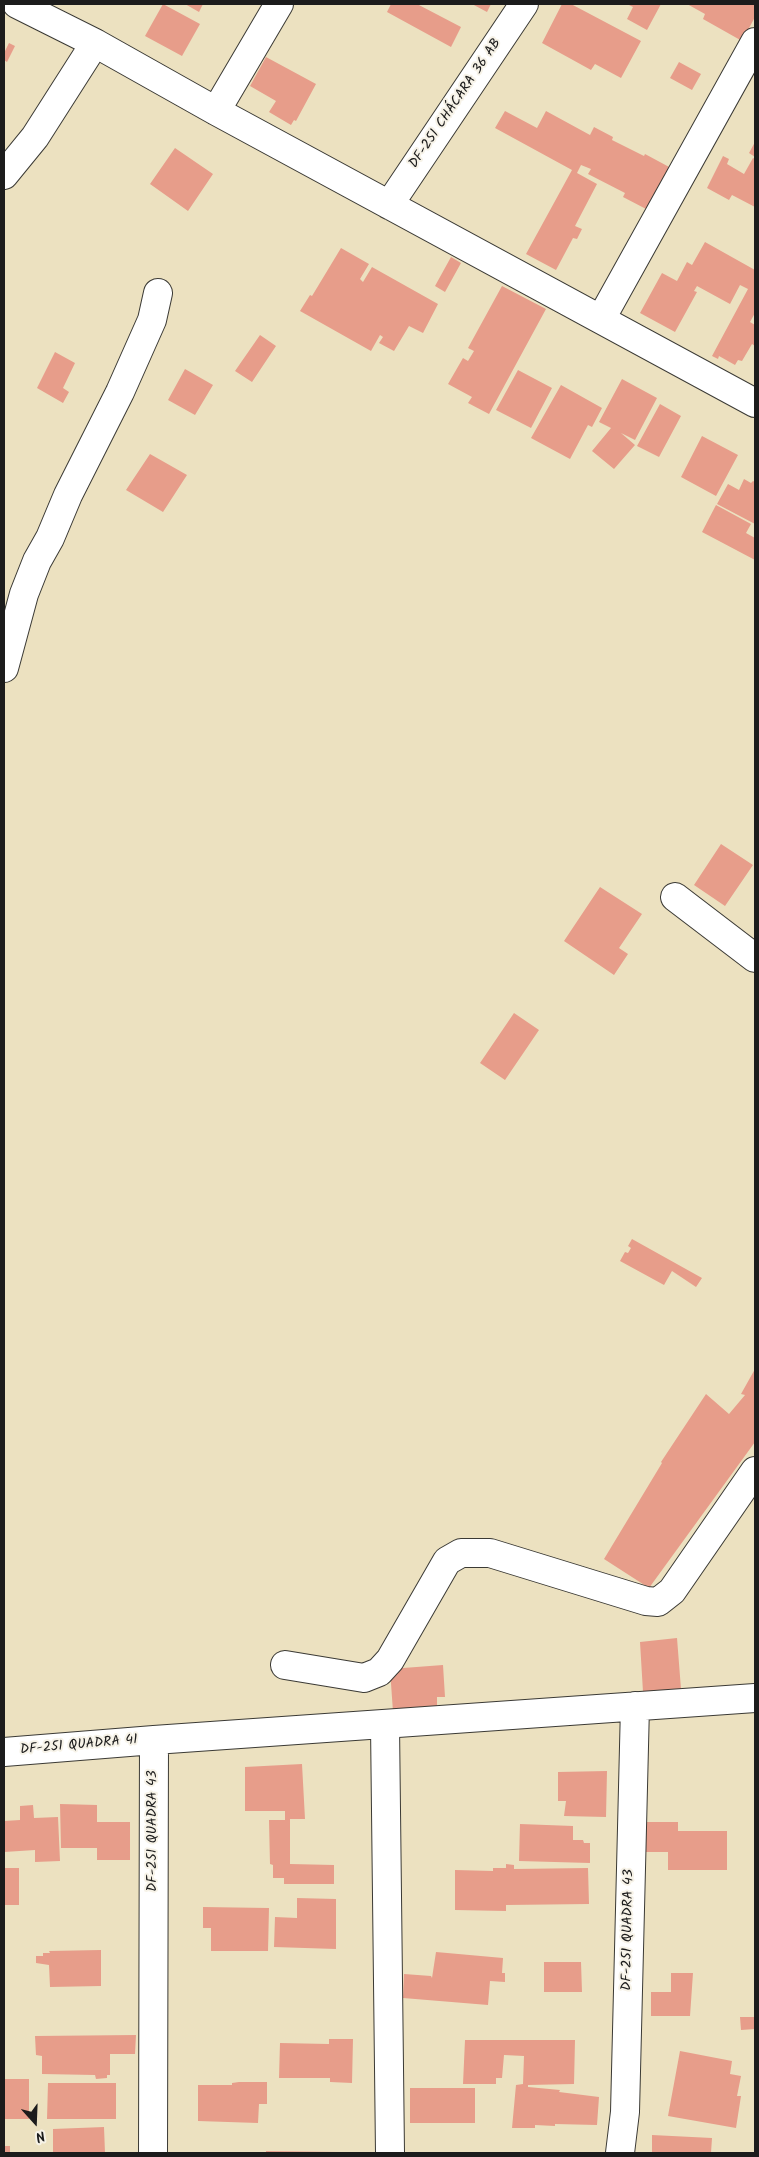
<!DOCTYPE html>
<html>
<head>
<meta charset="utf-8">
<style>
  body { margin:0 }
  #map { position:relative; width:759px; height:2157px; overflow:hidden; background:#ece1c0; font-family:Kalam,sans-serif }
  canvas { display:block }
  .frame { position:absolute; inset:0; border:5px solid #1c1c1c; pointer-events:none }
  .north { position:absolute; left:10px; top:2097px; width:50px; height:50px; -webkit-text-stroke:4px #f7f3e8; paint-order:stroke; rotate:160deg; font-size:14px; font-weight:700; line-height:20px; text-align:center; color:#1c1c1c }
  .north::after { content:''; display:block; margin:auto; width:18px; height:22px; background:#1c1c1c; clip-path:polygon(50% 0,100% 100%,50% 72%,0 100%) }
</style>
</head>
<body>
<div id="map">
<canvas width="759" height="2157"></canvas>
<div class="frame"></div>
<div class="north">N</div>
</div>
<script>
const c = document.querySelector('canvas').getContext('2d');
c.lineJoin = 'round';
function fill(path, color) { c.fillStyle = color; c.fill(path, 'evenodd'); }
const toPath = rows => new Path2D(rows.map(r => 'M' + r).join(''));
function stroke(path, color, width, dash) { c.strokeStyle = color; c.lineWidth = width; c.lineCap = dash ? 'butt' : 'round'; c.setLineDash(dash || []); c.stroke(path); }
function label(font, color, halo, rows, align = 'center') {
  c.font = font + ' Kalam,sans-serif'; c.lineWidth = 4; c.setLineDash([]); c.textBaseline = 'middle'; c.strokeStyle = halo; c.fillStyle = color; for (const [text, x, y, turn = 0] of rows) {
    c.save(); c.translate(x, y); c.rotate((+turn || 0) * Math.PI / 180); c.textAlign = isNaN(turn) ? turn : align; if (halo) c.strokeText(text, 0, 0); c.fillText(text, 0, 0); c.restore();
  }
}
const building = toPath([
  [163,4,200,24,182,56,145,36],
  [185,4,203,4,199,12],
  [391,4,417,4,461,27,451,47,387,12],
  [472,4,491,4,487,12],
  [562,4,571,4,641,41,621,78,595,64,591,70,542,43],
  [627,4,661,4,647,30,627,19,633,7],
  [687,4,755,4,755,17,742,41,703,19,705,14],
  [9,43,15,46,7,62,4,60,4,53],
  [266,57,316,84,296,121,294,120,291,125,269,112,276,101,250,86],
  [679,62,701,74,692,90,670,78],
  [505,111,537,128,546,111,590,135,594,127,613,137,612,140,644,156,645,154,671,168,648,210,623,197,625,193,588,174,591,169,581,165,577,173,597,184,575,226,582,229,577,239,573,238,556,270,526,254,572,170,495,128],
  [755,142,755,157,749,153],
  [175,148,213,174,188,211,150,184],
  [723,156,729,159,727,164,744,174,753,158,755,159,755,207,732,195,729,200,707,188],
  [705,242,755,270,755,313,750,322,755,325,755,346,752,344,742,361,738,360,735,365,719,356,718,359,712,356,748,289,740,285,730,304,697,286,694,291,697,292,675,332,640,313,662,273,677,281,687,262,692,265],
  [341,248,369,264,360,279,363,282,372,267,438,304,423,333,409,326,394,351,379,343,383,337,380,335,371,351,300,311,310,295,312,296],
  [451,257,461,263,445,292,435,286],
  [502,286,546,309,489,414,468,403,472,397,448,384,463,358,468,361,474,351,468,348],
  [260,335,276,346,252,382,235,371],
  [55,352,75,363,63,388,69,392,63,403,37,388],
  [185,369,213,385,195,415,168,400],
  [518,370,552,388,531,428,496,410],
  [622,379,657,398,635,440,621,433,635,445,614,469,592,451,611,428,599,422],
  [561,385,602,408,592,427,588,425,570,459,531,438],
  [660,404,681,416,659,457,637,446],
  [702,436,738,455,716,496,681,477],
  [150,454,187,475,163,512,126,490],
  [744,479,751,483,753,481,755,482,755,524,717,504,728,484,739,490],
  [716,505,751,524,746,533,755,538,755,560,702,532],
  [721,844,753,865,725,906,694,885],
  [600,887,642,914,619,948,628,954,614,975,564,941],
  [514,1013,539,1030,505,1080,480,1063],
  [632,1239,702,1278,696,1287,672,1271,664,1285,620,1261,625,1252,628,1253,631,1248,628,1246],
  [755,1369,755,1442,649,1588,604,1559,662,1463,661,1462,706,1394,729,1414,745,1395,741,1394],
  [677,1638,681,1689,643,1692,640,1642],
  [443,1665,445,1697,437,1697,437,1709,393,1712,390,1669],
  [302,1764,305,1819,290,1819,290,1864,334,1865,334,1884,284,1884,284,1878,273,1878,273,1865,270,1864,269,1820,285,1820,285,1811,245,1811,245,1767],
  [607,1771,606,1817,564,1816,566,1801,558,1801,558,1772],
  [60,1804,97,1805,97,1822,130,1822,130,1860,97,1860,97,1848,61,1848],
  [33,1805,34,1818,58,1817,60,1861,35,1862,35,1850,4,1852,4,1821,20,1820,20,1806],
  [643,1822,678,1822,678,1831,727,1831,727,1870,668,1870,668,1852,643,1852],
  [520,1824,573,1826,573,1840,583,1840,584,1843,590,1843,590,1863,519,1861],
  [506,1864,514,1865,514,1869,588,1868,589,1904,506,1905,506,1911,455,1910,455,1870,493,1871,493,1868,506,1868],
  [4,1868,19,1868,19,1905,4,1905],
  [297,1898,336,1899,336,1949,274,1947,275,1917,297,1918],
  [203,1907,269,1908,268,1951,211,1951,211,1928,203,1928],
  [101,1950,101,1986,50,1987,49,1965,36,1963,36,1956,43,1956,43,1953,50,1953,49,1951],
  [436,1952,503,1958,502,1973,505,1973,505,1982,490,1981,488,2005,403,1998,404,1974,431,1976,432,1978],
  [544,1962,581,1962,582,1992,544,1992],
  [671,1973,693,1973,690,2016,651,2016,651,1992,671,1992],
  [740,2017,755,2017,755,2029,741,2030],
  [136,2035,135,2054,110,2054,110,2075,107,2075,107,2078,96,2079,95,2075,42,2074,42,2056,36,2055,35,2036],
  [329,2039,353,2039,352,2083,330,2082,330,2078,279,2078,280,2043,329,2044],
  [465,2040,575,2040,574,2084,528,2085,528,2087,560,2090,559,2092,599,2097,597,2125,555,2124,555,2126,535,2125,535,2128,512,2128,516,2085,523,2084,524,2056,504,2055,502,2078,496,2078,496,2084,463,2084],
  [680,2051,732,2061,730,2074,741,2076,737,2096,741,2096,736,2128,668,2116],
  [4,2079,29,2079,29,2119,4,2119],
  [239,2082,267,2082,267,2104,259,2104,258,2123,198,2121,198,2085,232,2085,232,2083],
  [48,2083,116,2083,116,2119,47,2119],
  [410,2088,475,2088,475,2123,410,2123],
  [104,2127,105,2153,53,2153,53,2129],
  [652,2135,712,2138,711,2153,652,2153],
  [4,2146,10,2146,10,2153,4,2153],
  [266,2151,341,2152,341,2153,266,2153]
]);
const minor = toPath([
  [17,4,95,43,216,111,755,403],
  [216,111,279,4],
  [4,175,35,137,95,43],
  [389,205,524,4],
  [601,319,755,42],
  [4,668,24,594,37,561,50,538,68,495,120,392,152,320,158,293],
  [675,897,755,958],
  [285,1665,364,1678,379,1672,390,1660,447,1561,461,1553,490,1553,646,1601,658,1602,672,1591,755,1471],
  [385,1725,390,2153],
  [4,1752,154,1740,755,1698],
  [153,2153,154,1740],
  [620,2153,625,2112,635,1706]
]);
const streetNames = [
  ["DF-251 CHÁCARA 36 AB",456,104,-56],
  ["DF-251 QUADRA 41",79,1746,-5],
  ["DF-251 QUADRA 43",154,1831,-90],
  ["DF-251 QUADRA 43",629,1930,-89]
];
fill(building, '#e79d8a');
stroke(minor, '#3b3a35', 30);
stroke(minor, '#fff', 28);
label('14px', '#1c1c1c', '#f7f3e8', streetNames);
</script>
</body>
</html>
